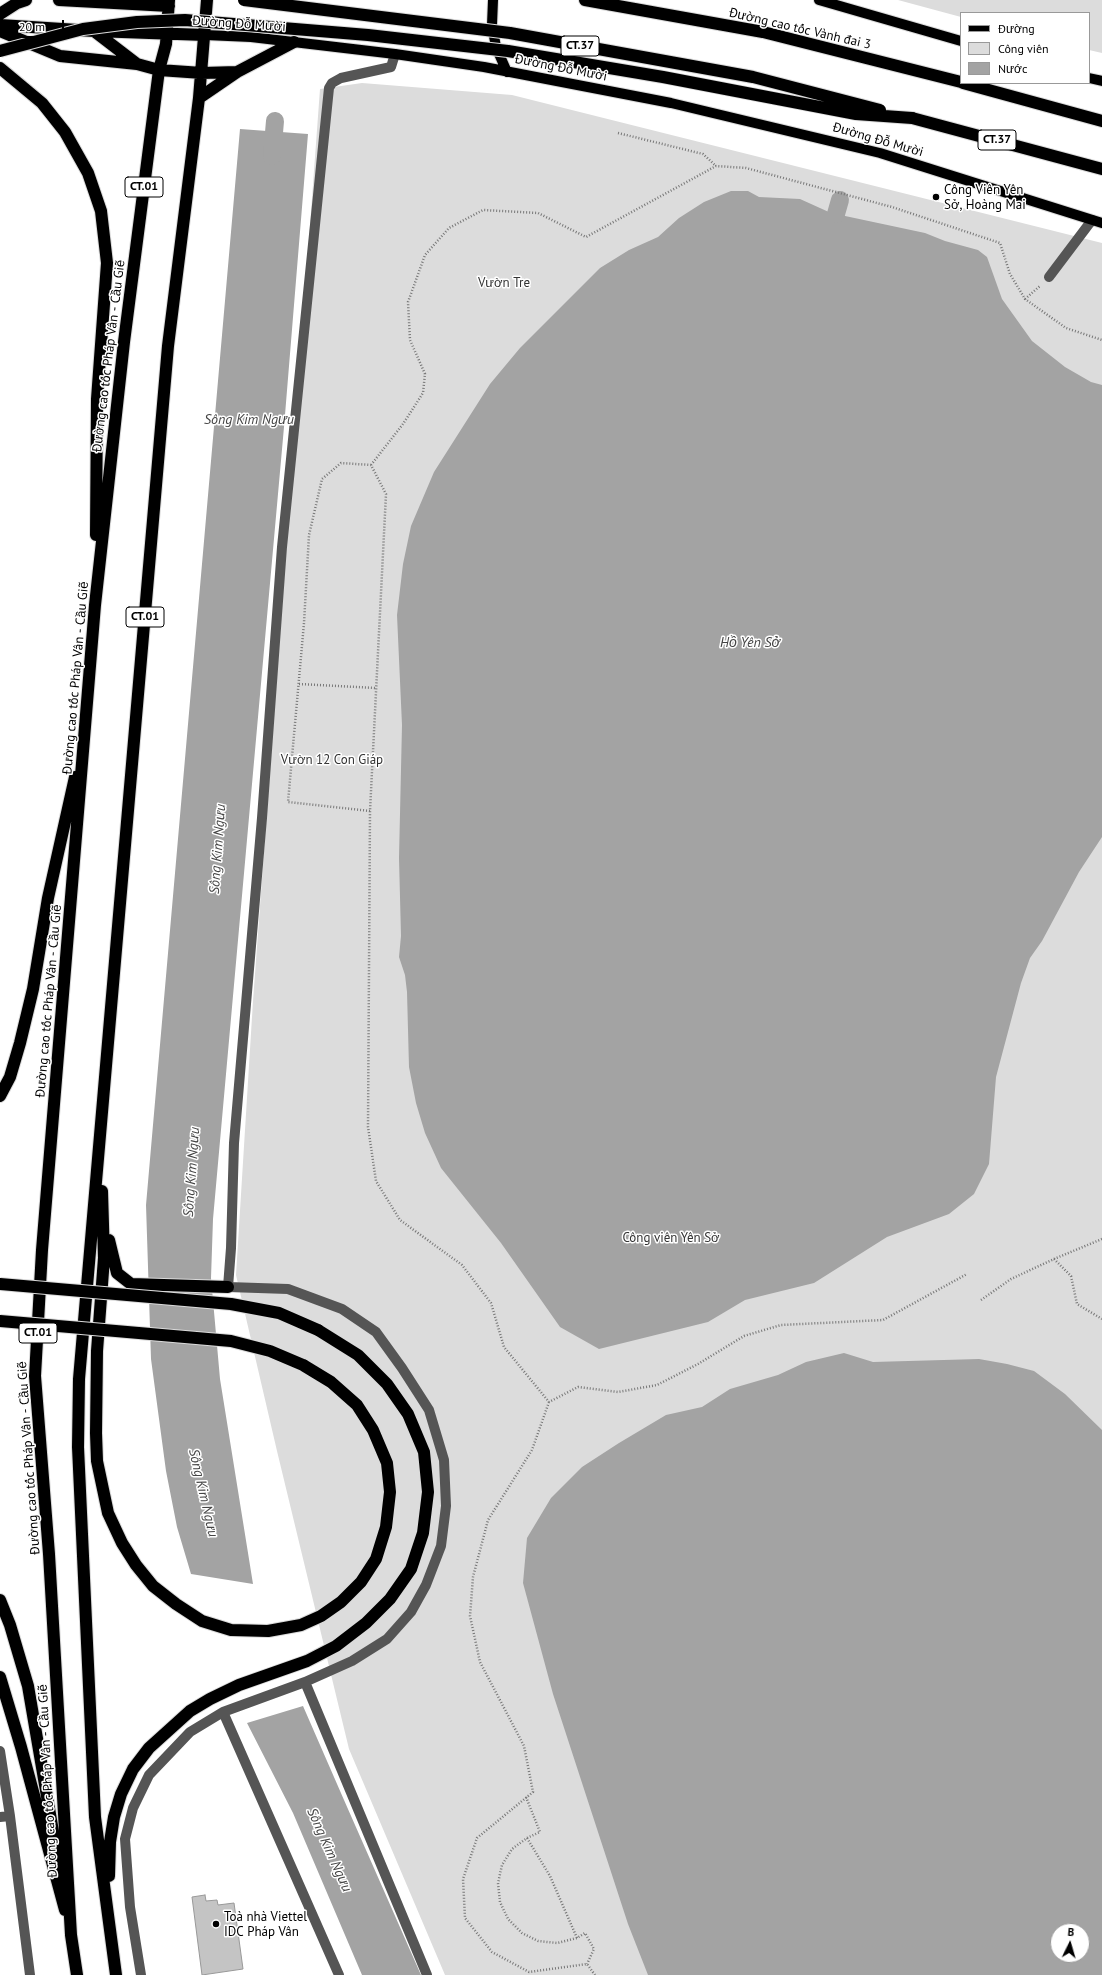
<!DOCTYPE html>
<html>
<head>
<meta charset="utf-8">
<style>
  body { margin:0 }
  #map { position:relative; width:1102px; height:1975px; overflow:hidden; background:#fff; font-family:"PT Sans",sans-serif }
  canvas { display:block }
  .legend { position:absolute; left:960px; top:12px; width:130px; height:72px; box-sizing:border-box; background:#fff; border:1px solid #999; margin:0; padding:5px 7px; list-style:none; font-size:12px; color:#000 }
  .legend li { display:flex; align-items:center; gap:8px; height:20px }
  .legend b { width:20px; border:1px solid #999 }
  .north { position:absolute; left:1050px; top:1923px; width:40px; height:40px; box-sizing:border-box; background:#fff; border:1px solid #999; border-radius:50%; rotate:5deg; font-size:11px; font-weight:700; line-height:16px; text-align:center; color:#000 }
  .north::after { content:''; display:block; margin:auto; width:14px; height:18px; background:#000; clip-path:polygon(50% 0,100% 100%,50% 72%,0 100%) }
  .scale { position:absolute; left:12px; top:20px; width:52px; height:18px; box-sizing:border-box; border:2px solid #000; border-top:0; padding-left:5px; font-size:12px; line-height:14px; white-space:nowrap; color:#000; -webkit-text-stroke:3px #fff; paint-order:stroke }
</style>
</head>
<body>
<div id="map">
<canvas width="1102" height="1975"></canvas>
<ul class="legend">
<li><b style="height:5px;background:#000"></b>Đường</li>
<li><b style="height:11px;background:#dcdcdc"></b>Công viên</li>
<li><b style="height:11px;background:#a3a3a3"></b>Nước</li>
</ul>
<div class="north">B</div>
<div class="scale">20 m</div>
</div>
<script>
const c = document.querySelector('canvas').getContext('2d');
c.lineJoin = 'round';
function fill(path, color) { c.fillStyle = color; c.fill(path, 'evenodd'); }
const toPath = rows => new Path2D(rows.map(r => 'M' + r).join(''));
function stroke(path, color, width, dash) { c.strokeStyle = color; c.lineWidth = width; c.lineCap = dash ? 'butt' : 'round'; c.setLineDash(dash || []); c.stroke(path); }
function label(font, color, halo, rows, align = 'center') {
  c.font = font + ' "PT Sans",sans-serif'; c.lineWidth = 3; c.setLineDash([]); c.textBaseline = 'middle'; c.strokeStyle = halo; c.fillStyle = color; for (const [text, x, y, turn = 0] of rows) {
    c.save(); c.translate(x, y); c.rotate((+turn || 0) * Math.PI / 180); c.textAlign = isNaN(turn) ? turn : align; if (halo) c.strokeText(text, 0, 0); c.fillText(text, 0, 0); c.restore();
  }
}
const green = toPath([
  [898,0,1102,0,1102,53,1089,50,1089,13,961,13,961,17],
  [362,83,512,95,1102,243,1102,1975,445,1975,349,1749,277,1451,236,1275,253,1001,320,89],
  [1058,1931,1082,1931,1082,1955,1058,1955]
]);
const water = toPath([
  [240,129,308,134,284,427,213,1219,211,1278,220,1379,253,1584,191,1574,177,1527,166,1471,151,1359,146,1205],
  [731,191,748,191,759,197,800,199,831,213,925,233,945,241,978,250,987,257,1002,299,1032,341,1065,367,1091,382,1102,385,1102,837,1079,872,1042,941,1030,958,1021,983,996,1077,989,1164,974,1194,949,1214,887,1237,814,1283,745,1300,708,1322,599,1349,560,1327,501,1243,441,1168,425,1133,416,1103,409,1067,407,992,405,975,399,957,401,936,399,858,402,725,397,615,403,564,411,526,434,472,490,384,520,348,600,268,629,250,658,237,679,218,704,202],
  [844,1353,873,1362,979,1359,1007,1364,1034,1371,1065,1394,1102,1430,1102,1975,648,1975,628,1924,553,1694,523,1583,527,1538,551,1498,582,1467,619,1443,666,1415,702,1407,730,1389,778,1375,806,1362],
  [1058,1931,1082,1931,1082,1955,1058,1955],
  [303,1706,344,1800,421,1975,362,1975,293,1813,247,1723]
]);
const canal = toPath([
  [272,156,275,121],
  [836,214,840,200]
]);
const building = toPath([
  [205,1895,206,1901,217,1900,218,1905,234,1903,243,1969,202,1975,192,1897,205,1895]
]);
const path = toPath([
  [618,133,703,154,716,166],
  [1025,299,1040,286],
  [371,465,403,424,423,393,425,374,410,340,408,302,425,255,449,228,483,210,538,213,586,237,716,166,746,168,892,207,1000,243,1010,274,1025,299,1066,328,1102,340],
  [299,684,376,688],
  [370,811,288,802,304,623,309,535,322,479,341,463,371,465,386,494,370,811,368,1127,376,1181,400,1220,462,1265,491,1303,504,1347,549,1402,578,1387,618,1392,657,1385,698,1364,744,1336,781,1325,883,1320,967,1274],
  [1054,1259,1071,1276,1077,1304,1102,1319],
  [981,1300,1011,1279,1054,1259,1102,1239],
  [549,1402,532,1450,488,1520,473,1577,470,1616,480,1662,524,1746,533,1792,477,1838,463,1879,465,1918,492,1952,529,1972,587,1964,595,1975],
  [526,1797,540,1832,527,1838,512,1849,502,1865,498,1883,500,1902,508,1919,522,1933,538,1941,557,1943,577,1938,585,1933,594,1949,587,1964],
  [527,1838,550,1876,577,1938]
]);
const minor = toPath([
  [1049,277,1092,220],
  [305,1682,427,1975],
  [223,1712,339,1975],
  [0,1751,10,1816,30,1975],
  [0,1817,10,1816],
  [141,1975,130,1907,125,1839,133,1808,149,1775,190,1732,223,1712,305,1682,352,1661,387,1639,411,1612,426,1585,441,1546,446,1506,444,1460,429,1410,402,1368,376,1332,342,1309,288,1289,228,1287,231,1248,234,1143,262,818,282,547,329,88,332,83,341,78,391,67,395,54]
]);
const major = toPath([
  [493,0,492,25,496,47,507,72],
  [819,0,961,41],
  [205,35,251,37,395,54,484,67,671,103,880,153,1102,223],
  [1089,78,1102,81]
]);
const highway = toPath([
  [59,0,169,6],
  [585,0,763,32,961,82],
  [0,14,17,3,26,0],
  [0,25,94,31,205,35],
  [0,31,60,56,137,64],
  [94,31,137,64,159,70,202,73,237,72],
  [0,68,42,103,65,132,88,173,101,211,107,263,97,399,96,535],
  [963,83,1102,121],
  [199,98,237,72,294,42],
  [912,118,1102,169],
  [0,1096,10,1077,20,1043,33,989,48,898,75,777],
  [102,1191,104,1258,97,1351,96,1433,97,1461,108,1513,122,1543,136,1565,153,1586,176,1604,202,1621,231,1630,268,1631,301,1625,321,1616,341,1602,361,1582,376,1559,386,1527,390,1492,387,1463,373,1430,357,1405,331,1382,303,1365],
  [109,1240,117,1273,131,1284,228,1287],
  [0,1600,10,1625,28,1686,61,1878],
  [0,1677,21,1747,65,1910],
  [109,1876,110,1842,114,1817,121,1794,133,1769,149,1748,190,1711,210,1699,239,1685,307,1661,336,1646,366,1623,390,1599,411,1569,423,1533,428,1492,424,1452,408,1414,387,1384,358,1355,318,1330],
  [77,1975,71,1935,49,1554,35,1376,42,1250,95,605,124,342,159,70,166,44,169,0],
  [116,1975,95,1817,78,1447,79,1379,168,346,199,98,207,0]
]);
const highwayBridge = toPath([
  [244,0,510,33,753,77,880,110],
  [0,51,83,29,137,22,185,20,368,35,508,51,663,77,856,114,912,118],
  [0,1284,231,1304,279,1313,318,1330],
  [0,1321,231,1341,270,1351,303,1365]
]);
const markers = [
  [936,197,4,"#000"],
  [216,1924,4,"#000"]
];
const shields = [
  [580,46,38],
  [997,140,38],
  [144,187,38],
  [145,617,38],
  [38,1333,38]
];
const shieldNames = [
  ["CT.37",580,46],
  ["CT.37",997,140],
  ["CT.01",144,187],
  ["CT.01",145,617],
  ["CT.01",38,1333]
];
const streetNames = [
  ["Đường Đỗ Mười",239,24,4],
  ["Đường cao tốc Vành đai 3",800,29,13],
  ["Đường Đỗ Mười",561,68,11],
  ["Đường Đỗ Mười",878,140,16],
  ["Đường cao tốc Pháp Vân - Cầu Giẽ",109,356,-83],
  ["Đường cao tốc Pháp Vân - Cầu Giẽ",76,678,-85],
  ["Đường cao tốc Pháp Vân - Cầu Giẽ",49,1001,-85],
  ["Đường cao tốc Pháp Vân - Cầu Giẽ",29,1458,-94],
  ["Đường cao tốc Pháp Vân - Cầu Giẽ",48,1781,-93]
];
const poiNames = [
  ["Công Viên Yên",944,190],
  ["Sở, Hoàng Mai",944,205],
  ["Toà nhà Viettel",224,1917],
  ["IDC Pháp Vân",224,1932]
];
const parkNames = [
  ["Vườn Tre",504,283],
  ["Vườn 12 Con Giáp",332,760],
  ["Công viên Yên Sở",671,1238]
];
const waterNames = [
  ["Sông Kim Ngưu",249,420],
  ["Hồ Yên Sở",750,643],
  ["Sông Kim Ngưu",218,849,-86],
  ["Sông Kim Ngưu",192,1172,-86],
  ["Sông Kim Ngưu",203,1493,77],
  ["Sông Kim Ngưu",329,1850,66]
];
fill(green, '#dcdcdc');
fill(water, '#a3a3a3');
stroke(canal, '#a3a3a3', 18);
fill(building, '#c4c4c4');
stroke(building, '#999', 1);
stroke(major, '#dbdbdb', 12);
stroke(highway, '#dbdbdb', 14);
stroke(path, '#777', 2.5, [1, 2]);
stroke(minor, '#555', 10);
stroke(major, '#000', 10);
stroke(highway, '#000', 12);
stroke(highwayBridge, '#dbdbdb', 14, []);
stroke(highwayBridge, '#000', 12);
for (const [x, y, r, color] of markers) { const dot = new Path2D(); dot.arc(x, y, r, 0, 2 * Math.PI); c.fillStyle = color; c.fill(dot); stroke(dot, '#fff', 1.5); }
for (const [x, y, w] of shields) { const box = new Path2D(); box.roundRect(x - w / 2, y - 10, w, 20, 3); c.fillStyle = '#fff'; c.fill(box); stroke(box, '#000', 1); }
label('bold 12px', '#000', null, shieldNames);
label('13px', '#000', '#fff', streetNames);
label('13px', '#000', '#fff', poiNames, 'left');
label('13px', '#333', '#fff', parkNames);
label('italic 14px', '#444', '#fff', waterNames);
</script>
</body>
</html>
